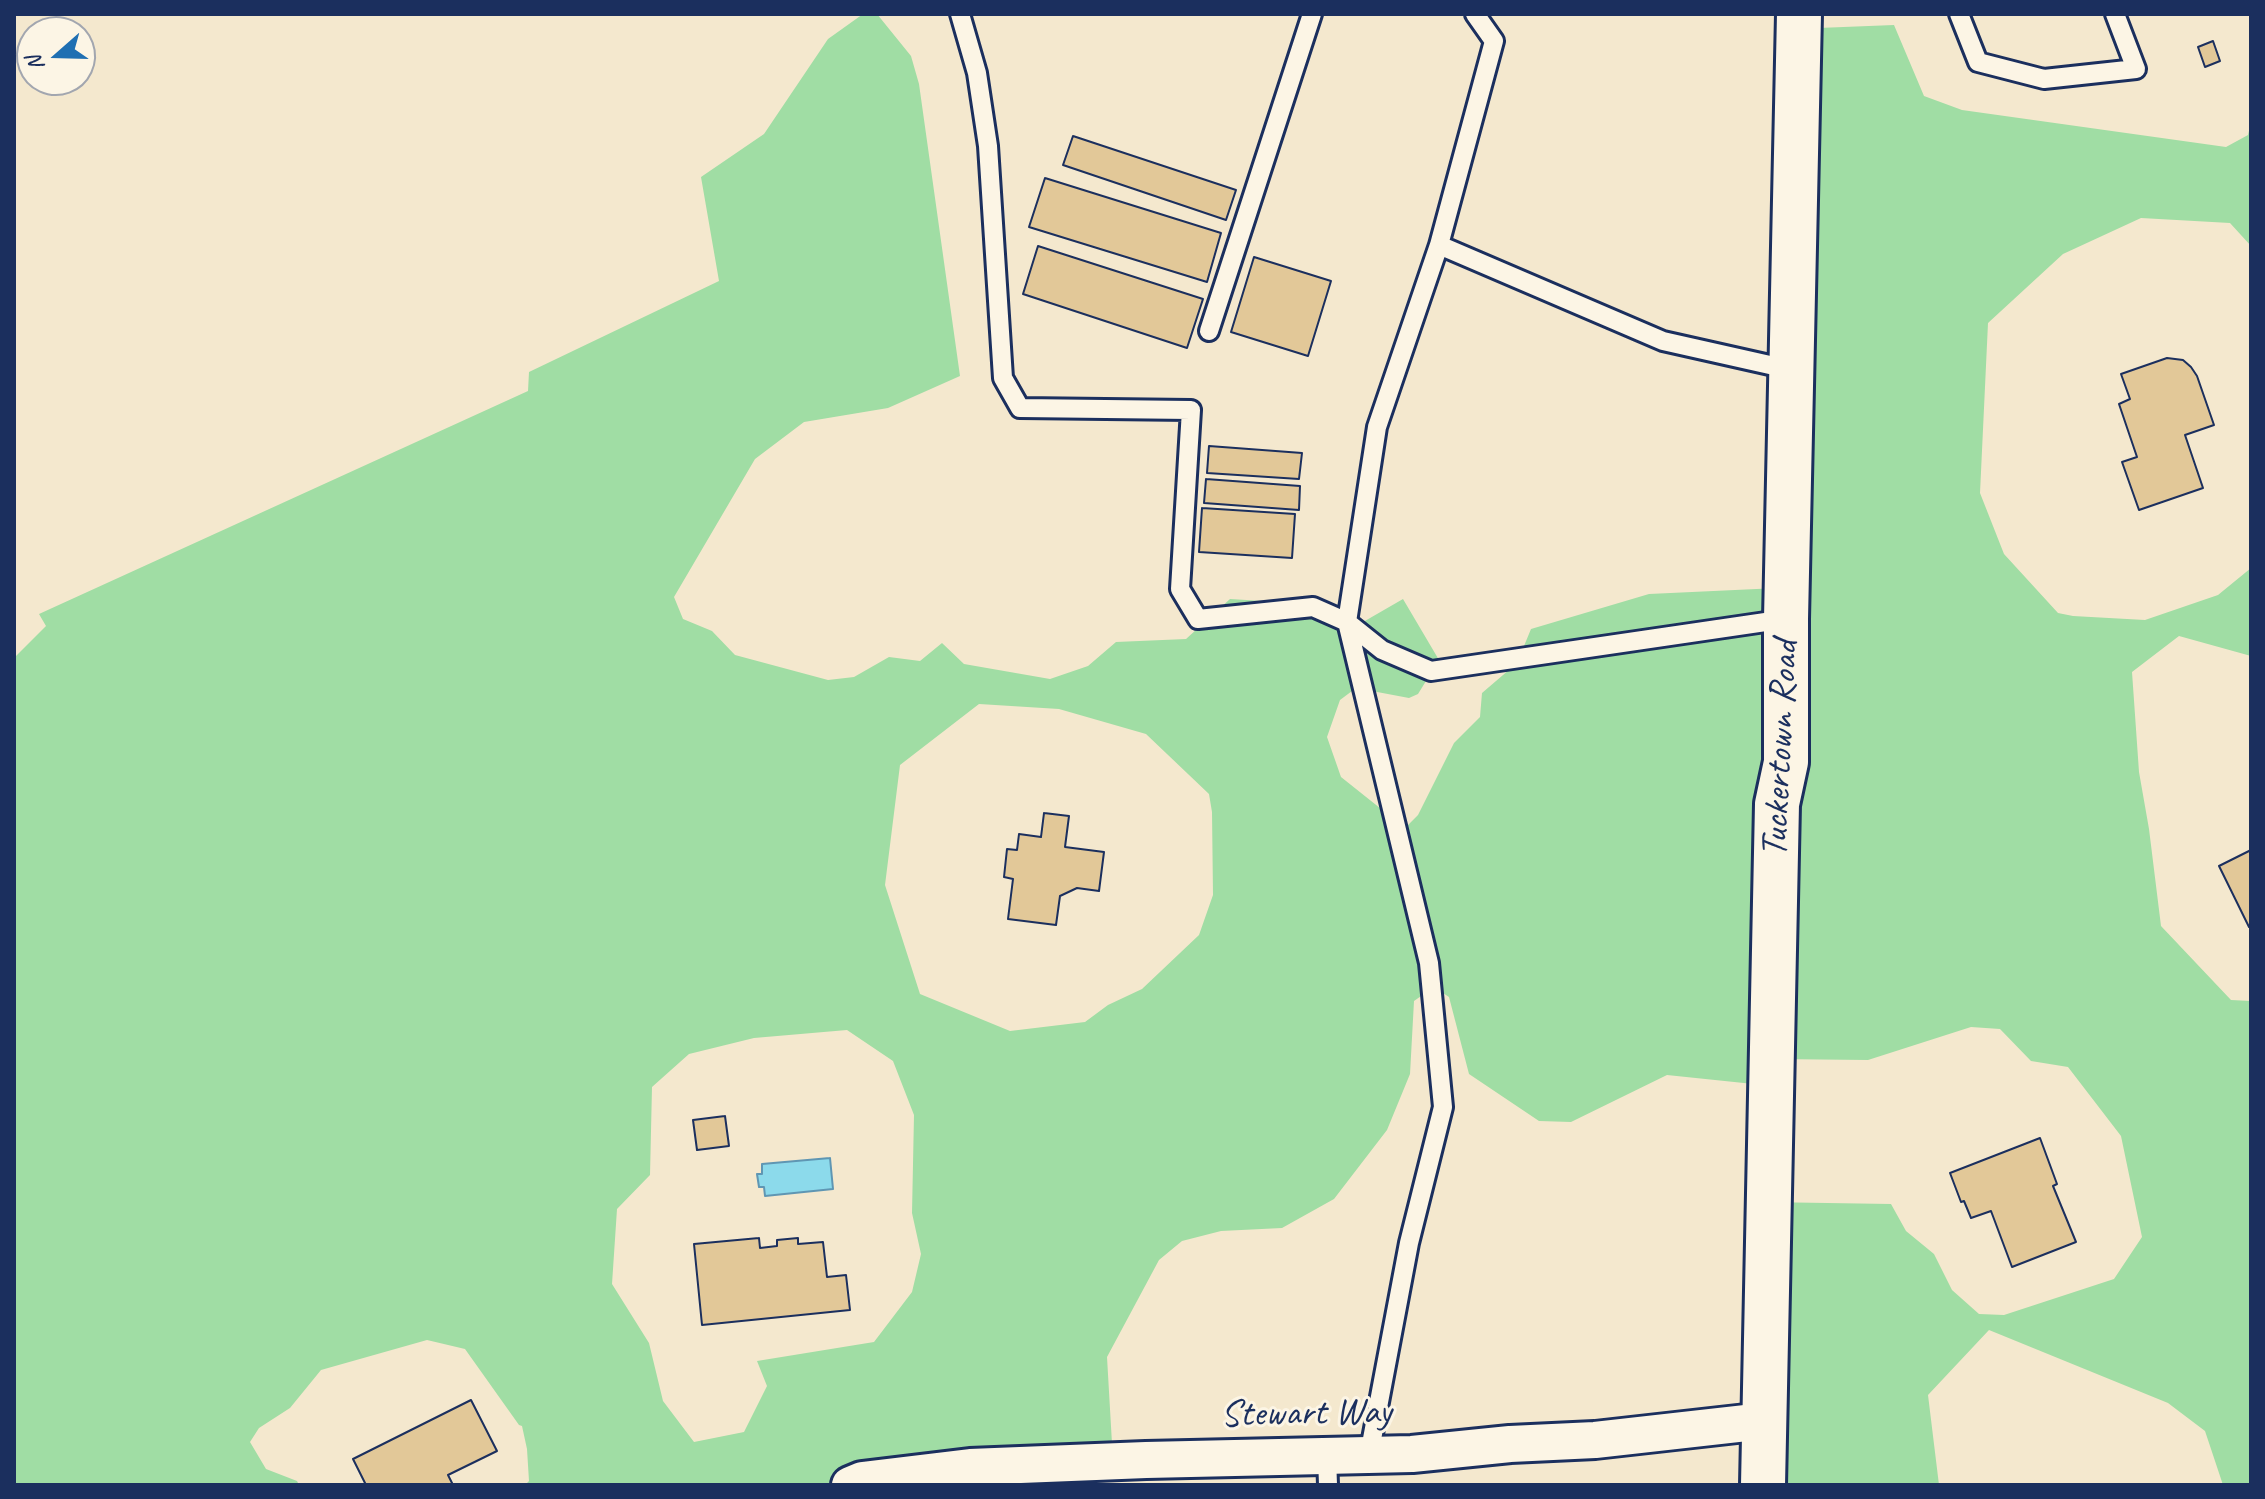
<!DOCTYPE html>
<html>
<head>
<meta charset="utf-8">
<style>
  body { margin:0 }
  #map { position:relative; width:2265px; height:1499px; overflow:hidden; background:#f4e8ce; font-family:Caveat,sans-serif }
  canvas { display:block }
  .frame { position:absolute; inset:0; border:16px solid #1b2f5e; pointer-events:none }
  .north { position:absolute; left:16px; top:16px; width:80px; height:80px; box-sizing:border-box; background:#fcf5e5; border:2px solid #a2a6af; border-radius:50%; rotate:250deg; font-size:22px; font-weight:700; line-height:32px; text-align:center; color:#1b2f5e }
  .north::after { content:''; display:block; margin:auto; width:28px; height:36px; background:#1f6fb2; clip-path:polygon(50% 0,100% 100%,50% 72%,0 100%) }
</style>
</head>
<body>
<div id="map">
<canvas width="2265" height="1499"></canvas>
<div class="frame"></div>
<div class="north">N</div>
</div>
<script>
const c = document.querySelector('canvas').getContext('2d');
c.lineJoin = 'round';
function fill(path, color) { c.fillStyle = color; c.fill(path, 'evenodd'); }
const toPath = rows => new Path2D(rows.map(r => 'M' + r).join(''));
function stroke(path, color, width, dash) { c.strokeStyle = color; c.lineWidth = width; c.lineCap = dash ? 'butt' : 'round'; c.setLineDash(dash || []); c.stroke(path); }
function label(font, color, halo, rows, align = 'center') {
  c.font = font + ' Caveat,sans-serif'; c.lineWidth = 6; c.setLineDash([]); c.textBaseline = 'middle'; c.strokeStyle = halo; c.fillStyle = color; for (const [text, x, y, turn = 0] of rows) {
    c.save(); c.translate(x, y); c.rotate((+turn || 0) * Math.PI / 180); c.textAlign = isNaN(turn) ? turn : align; if (halo) c.strokeText(text, 0, 0); c.fillText(text, 0, 0); c.restore();
  }
}
const green = toPath([
  [863,14,877,14,911,56,919,84,960,376,888,408,804,422,755,459,674,597,683,619,712,631,735,655,828,680,854,677,889,657,920,661,942,643,964,664,1050,679,1088,666,1116,642,1186,639,1230,599,1296,603,1351,629,1403,599,1439,660,1418,694,1409,698,1356,688,1340,700,1327,737,1341,777,1405,828,1418,815,1454,743,1480,717,1482,693,1517,663,1531,629,1649,594,1778,588,1793,29,1894,25,1924,96,1962,110,2226,147,2248,135,2251,122,2251,246,2230,223,2141,218,2063,254,1988,323,1980,493,2004,554,2058,613,2073,616,2145,620,2218,595,2251,568,2251,656,2179,636,2132,672,2139,772,2149,829,2161,926,2231,1000,2251,1001,2251,1485,2223,1485,2205,1431,2168,1403,1989,1330,1928,1395,1939,1485,1756,1485,1764,1202,1891,1204,1906,1231,1934,1254,1952,1290,1979,1314,2004,1315,2114,1279,2142,1237,2121,1136,2068,1067,2031,1061,2000,1029,1971,1027,1868,1060,1773,1059,1763,1085,1667,1075,1571,1122,1539,1121,1469,1074,1449,997,1434,987,1414,1001,1410,1074,1387,1130,1334,1199,1282,1228,1221,1231,1182,1241,1159,1260,1107,1357,1113,1461,932,1485,525,1485,529,1481,527,1449,522,1426,519,1425,465,1349,427,1340,321,1370,290,1408,259,1428,250,1442,266,1469,297,1481,299,1485,14,1485,14,658,46,626,39,614,528,391,529,372,719,281,701,177,764,134,828,39],
  [979,704,1059,709,1146,734,1209,794,1212,812,1213,895,1199,935,1142,989,1108,1005,1085,1022,1010,1031,920,994,885,885,900,765],
  [847,1030,893,1061,914,1115,912,1213,921,1254,912,1292,874,1342,757,1361,767,1386,744,1432,694,1442,663,1401,649,1343,612,1284,617,1209,650,1175,652,1087,689,1054,754,1038]
]);
const water = toPath([
  [830,1158,833,1189,765,1196,764,1187,759,1187,757,1174,762,1174,762,1164,830,1158]
]);
const building = toPath([
  [2213,41,2220,61,2205,67,2198,47,2213,41],
  [1073,136,1236,190,1226,220,1063,165,1073,136],
  [1045,178,1221,233,1207,282,1029,227,1045,178],
  [1038,246,1203,299,1187,348,1023,294,1038,246],
  [1254,257,1331,281,1308,356,1231,332,1254,257],
  [2167,358,2183,360,2191,367,2197,376,2214,425,2185,435,2203,488,2139,510,2122,462,2137,457,2119,404,2130,399,2121,374,2167,358],
  [1209,446,1302,453,1299,479,1207,473,1209,446],
  [1206,479,1300,486,1299,510,1204,503,1206,479],
  [1202,508,1295,514,1292,558,1199,552,1202,508],
  [1044,813,1069,816,1065,847,1104,852,1099,891,1077,888,1060,896,1056,925,1008,919,1013,879,1004,877,1007,849,1017,850,1019,834,1041,837,1044,813],
  [2251,850,2251,926,2249,927,2219,866,2251,850],
  [725,1116,729,1146,697,1150,693,1120,725,1116],
  [2040,1138,2057,1184,2053,1186,2076,1242,2012,1267,1991,1211,1971,1218,1964,1201,1961,1202,1950,1173,2040,1138],
  [759,1238,760,1248,777,1246,777,1240,798,1238,798,1244,823,1242,827,1277,846,1275,850,1310,702,1325,694,1244,759,1238],
  [471,1400,497,1451,448,1475,453,1485,366,1485,353,1459,471,1400]
]);
const lane = toPath([
  [960,14,977,73,988,146,1003,378,1020,408,1191,410,1180,589,1198,619,1313,607,1347,622,1382,650,1431,671,1786,619],
  [1475,14,1494,41,1439,245,1663,341,1792,370],
  [1959,14,1978,62,2044,79,2136,69,2115,14],
  [1209,331,1312,14],
  [1369,1455,1409,1243,1443,1107,1429,963,1347,622,1377,427,1439,245],
  [1327,1456,1328,1485]
]);
const street = toPath([
  [850,1485,862,1480,970,1467,1146,1460,1412,1454,1510,1444,1595,1440,1764,1421]
]);
const secondary = toPath([
  [1763,1485,1777,804,1786,762,1786,619,1799,14]
]);
const streetNames = [
  ["Tuckertown Road",1781,749,-87],
  ["Stewart Way",1306,1414,-1]
];
fill(green, '#a0dda4');
fill(water, '#8cdaeb');
stroke(water, '#5f96b3', 2);
fill(building, '#e2c898');
stroke(building, '#1b2f5e', 2);
stroke(lane, '#1b2f5e', 24);
stroke(street, '#1b2f5e', 42);
stroke(secondary, '#1b2f5e', 50);
stroke(lane, '#fcf5e5', 18);
stroke(street, '#fcf5e5', 36);
stroke(secondary, '#fcf5e5', 44);
label('38px', '#1b2f5e', '#fcf5e5', streetNames);
</script>
</body>
</html>
